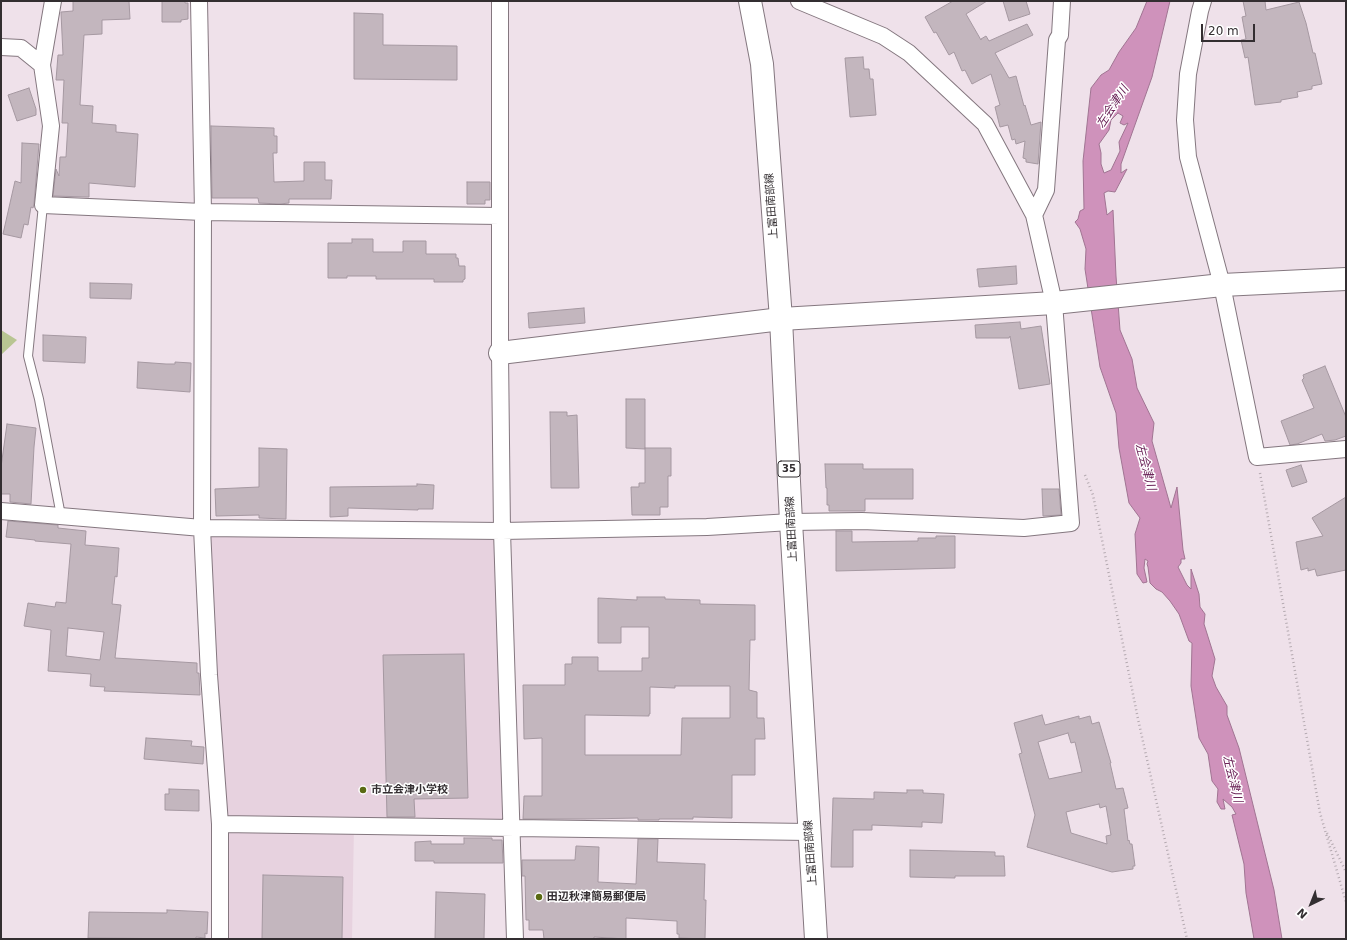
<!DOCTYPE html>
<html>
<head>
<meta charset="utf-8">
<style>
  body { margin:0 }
  #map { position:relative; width:1347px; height:940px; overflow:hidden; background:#efe1ea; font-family:"DejaVu Sans",sans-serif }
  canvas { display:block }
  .frame { position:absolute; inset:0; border:2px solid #332e31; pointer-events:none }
  .north { position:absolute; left:1291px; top:884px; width:40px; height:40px; -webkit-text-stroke:3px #fff; paint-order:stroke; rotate:223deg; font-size:11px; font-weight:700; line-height:16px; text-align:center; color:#332e31 }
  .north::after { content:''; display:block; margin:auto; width:14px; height:18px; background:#332e31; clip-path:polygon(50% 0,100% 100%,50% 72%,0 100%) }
  .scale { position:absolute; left:1201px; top:24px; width:54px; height:18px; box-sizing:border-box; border:2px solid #332e31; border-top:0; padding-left:5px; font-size:12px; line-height:14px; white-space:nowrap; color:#332e31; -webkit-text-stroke:3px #fff; paint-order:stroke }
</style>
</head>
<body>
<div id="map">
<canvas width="1347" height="940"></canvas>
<div class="frame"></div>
<div class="north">N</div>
<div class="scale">20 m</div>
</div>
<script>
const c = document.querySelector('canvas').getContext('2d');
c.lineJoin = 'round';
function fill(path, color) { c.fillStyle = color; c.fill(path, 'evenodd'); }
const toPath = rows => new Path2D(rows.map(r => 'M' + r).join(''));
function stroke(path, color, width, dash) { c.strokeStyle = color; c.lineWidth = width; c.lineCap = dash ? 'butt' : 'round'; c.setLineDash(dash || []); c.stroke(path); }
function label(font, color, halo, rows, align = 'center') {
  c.font = font + ' "DejaVu Sans","Noto Sans JP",sans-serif'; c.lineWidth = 3; c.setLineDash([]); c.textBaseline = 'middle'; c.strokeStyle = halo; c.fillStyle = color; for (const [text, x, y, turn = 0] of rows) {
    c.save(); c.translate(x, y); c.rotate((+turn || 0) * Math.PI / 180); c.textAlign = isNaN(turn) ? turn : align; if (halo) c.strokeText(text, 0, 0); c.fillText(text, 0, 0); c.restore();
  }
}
const built = toPath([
  [202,528,502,531,512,827,354,825,352,939,221,939]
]);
const green = toPath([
  [1,330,17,340,1,355]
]);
const water = toPath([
  [1147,1,1170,1,1152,77,1121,164,1121,173,1127,169,1115,192,1108,191,1104,193,1107,215,1113,210,1116,276,1120,330,1132,359,1137,388,1154,423,1152,441,1171,508,1177,487,1183,550,1185,559,1181,559,1181,563,1178,567,1187,585,1191,589,1191,569,1199,594,1200,607,1205,614,1204,624,1215,659,1212,676,1216,687,1227,706,1227,715,1239,748,1274,890,1282,939,1254,939,1246,893,1244,864,1232,815,1236,814,1232,807,1223,799,1225,809,1221,809,1217,802,1218,789,1212,781,1208,754,1199,738,1191,686,1192,643,1189,641,1179,614,1170,601,1162,592,1156,589,1150,583,1148,567,1147,564,1148,561,1145,559,1144,568,1147,582,1143,583,1137,574,1135,534,1140,518,1129,503,1119,448,1116,413,1100,367,1085,269,1086,249,1080,229,1075,222,1078,219,1080,211,1084,209,1083,161,1091,88,1101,75,1109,70,1119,52,1136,28,1147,1],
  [1118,113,1123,116,1120,123,1124,125,1128,123,1119,142,1120,151,1111,170,1104,173,1101,164,1101,153,1099,144,1109,130,1111,120,1118,113]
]);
const building = toPath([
  [73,1,129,1,130,19,102,20,102,34,84,35,80,105,93,106,92,123,116,125,116,132,138,134,135,187,89,183,89,197,87,197,53,196,56,169,59,176,60,157,66,157,68,123,62,123,64,80,56,80,58,55,63,55,61,13,61,12,73,11,73,1],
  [162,1,185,1,185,3,188,3,188,19,181,20,181,22,162,22,162,1],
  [953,1,987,1,966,14,981,40,981,39,986,36,989,41,1027,24,1033,35,995,53,1009,78,1016,76,1024,106,1025,105,1031,125,1041,122,1038,164,1026,162,1026,159,1023,158,1025,141,1016,144,1015,139,1012,140,1008,125,1000,127,995,107,1000,105,991,74,972,84,965,70,962,71,954,52,949,55,936,32,934,33,925,17,953,1],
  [1003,1,1026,1,1030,14,1009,21,1003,1],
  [1243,1,1265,1,1266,10,1299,2,1306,23,1313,53,1315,53,1322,84,1312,86,1312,89,1297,92,1298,97,1281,100,1281,102,1255,105,1248,57,1245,58,1241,40,1246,39,1242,17,1246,16,1243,1],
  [354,13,383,14,383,45,457,46,457,80,354,79,354,13],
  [863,57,864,69,869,69,870,79,873,79,876,115,850,117,845,58,863,57],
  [29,88,36,109,36,115,17,121,8,95,29,88],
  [211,126,274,128,274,136,277,136,277,153,273,153,274,182,304,181,304,162,325,162,325,180,332,180,331,199,289,199,289,203,280,204,259,203,258,198,212,198,211,126],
  [22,143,39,144,34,204,33,208,31,207,28,225,24,224,21,238,3,234,15,181,21,183,22,143],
  [467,182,490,182,490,200,485,200,485,204,467,204,467,182],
  [352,239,373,239,373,252,403,252,403,241,426,241,426,254,456,254,456,258,458,258,459,266,465,266,465,279,463,280,463,282,434,282,434,279,376,279,376,276,347,276,347,278,328,278,328,243,352,243,352,239],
  [1016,266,1017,284,979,287,977,269,1016,266],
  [90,283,132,284,131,299,90,298,90,283],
  [584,308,585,323,529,328,528,313,584,308],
  [1020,322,1021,329,1041,326,1050,384,1019,389,1010,336,1009,338,976,338,975,325,1020,322],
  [43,335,86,337,85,363,43,361,43,335],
  [138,362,166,364,175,364,175,362,191,363,190,392,137,388,138,362],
  [1325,366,1346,417,1346,436,1335,440,1325,441,1322,434,1297,444,1290,445,1281,421,1314,408,1302,380,1304,378,1303,375,1325,366],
  [626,399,645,399,645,449,626,448,626,399],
  [550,412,567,412,567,416,577,415,579,488,551,488,550,412],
  [7,424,36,428,34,447,31,504,10,502,10,494,1,494,1,467,7,424],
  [259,448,287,449,286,519,259,518,259,515,216,516,215,489,259,487,259,448],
  [645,448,671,448,671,476,668,476,668,507,660,507,660,515,632,515,631,487,639,487,639,483,645,483,645,448],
  [825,464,863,464,863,469,913,469,913,499,865,499,865,511,829,511,829,505,827,505,827,488,826,488,825,464],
  [1301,465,1307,482,1292,487,1286,470,1301,465],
  [417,484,434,485,433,509,418,509,418,510,348,508,348,516,330,517,330,487,417,486,417,484],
  [1042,489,1059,489,1061,515,1043,516,1042,489],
  [1346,497,1346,570,1317,576,1315,569,1308,571,1308,568,1301,570,1296,542,1323,536,1312,518,1346,497],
  [8,521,58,525,58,528,86,531,85,545,119,548,117,577,115,576,112,604,121,605,115,658,197,663,197,673,199,673,200,695,104,691,105,687,90,686,91,674,48,671,51,630,24,626,28,603,55,607,56,602,66,603,71,544,35,541,35,540,6,537,8,521],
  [68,628,104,632,100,660,66,656,68,628],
  [836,531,852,531,852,542,918,541,918,538,936,538,936,536,955,536,955,568,836,571,836,531],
  [637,597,665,597,665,599,700,600,700,604,755,605,755,640,750,640,749,690,757,692,757,718,764,718,765,739,755,739,755,775,732,775,732,818,693,817,693,819,659,819,659,820,638,820,638,818,586,819,523,819,524,796,542,796,542,738,524,739,523,685,565,685,565,664,572,664,572,657,598,657,598,671,642,671,642,658,649,658,649,627,621,627,621,643,598,643,598,598,637,600,637,597],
  [675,686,730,686,730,718,682,718,681,755,585,755,585,715,649,716,649,714,650,714,650,687,675,688,675,686],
  [464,654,468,798,414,799,415,817,387,817,383,655,464,654],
  [1042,715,1045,725,1079,716,1079,719,1090,716,1092,724,1099,722,1111,763,1110,763,1116,789,1123,788,1128,808,1124,809,1128,841,1129,840,1130,844,1132,844,1135,866,1133,866,1133,869,1112,872,1027,847,1035,815,1019,754,1022,753,1014,723,1042,715],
  [1068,733,1071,743,1075,742,1082,772,1049,779,1038,742,1068,733],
  [1099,804,1100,808,1106,806,1111,835,1106,836,1107,844,1071,833,1066,812,1099,804],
  [146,738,192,741,191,746,204,747,203,764,144,759,146,738],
  [169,789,199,790,199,811,165,810,165,794,169,794,169,789],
  [907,790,923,790,923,793,944,794,942,823,922,822,922,827,872,825,872,830,853,830,853,867,831,867,833,798,874,799,874,792,907,793,907,790],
  [464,838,492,838,492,840,502,840,503,863,434,863,434,861,415,861,415,842,431,841,431,844,464,844,464,838],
  [638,839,658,839,657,862,705,864,704,900,706,900,705,939,679,938,679,934,677,934,677,921,626,918,626,939,594,937,594,939,544,939,543,930,529,930,529,920,526,920,525,876,522,876,522,860,575,860,576,846,599,847,598,882,636,884,638,839],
  [910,850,995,852,995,856,1004,856,1005,876,955,876,955,878,910,877,910,850],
  [263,875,343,877,342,939,262,939,263,875],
  [436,892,485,894,484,939,435,939,436,892],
  [167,910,208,912,207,934,205,933,205,938,196,937,196,939,88,938,89,912,167,913,167,910]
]);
const path = toPath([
  [1260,473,1320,813,1346,902],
  [1085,475,1093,495,1138,719,1187,939],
  [1327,833,1346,872]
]);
const lane = toPath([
  [43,205,28,356,39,399,61,516]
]);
const street = toPath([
  [53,1,42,65,51,126,43,205,203,212,500,216],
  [199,1,203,212,202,528,209,675,220,824,220,939],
  [500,1,500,353,502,531,515,939],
  [1203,1,1200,11,1188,74,1185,120,1188,157,1222,285,1257,457,1346,449],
  [1,47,21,48,42,65],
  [1034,215,1046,190,1057,40,1060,35,1062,1],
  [1,511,202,528,502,531,707,527,791,522,862,521,1024,528,1071,523,1054,303,1034,215,985,124,909,53,883,36,799,1],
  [220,824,809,832]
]);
const secondary = toPath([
  [500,353,781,319,1054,303,1222,285,1346,279]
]);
const primary = toPath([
  [750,1,762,64,781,319,791,522,816,939]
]);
const markers = [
  [363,790,4,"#5a6a13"],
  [539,897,4,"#5a6a13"]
];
const shields = [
  [789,469,22]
];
const shieldNames = [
  ["35",789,469]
];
const streetNames = [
  ["上富田南部線",772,206,-94],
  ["上富田南部線",792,529,-93],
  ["上富田南部線",811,853,-94]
];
const poiNames = [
  ["市立会津小学校",371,790],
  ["田辺秋津簡易郵便局",547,897]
];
const waterNames = [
  ["左会津川",1113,107,-57],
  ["左会津川",1145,467,75],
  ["左会津川",1232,779,76]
];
fill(built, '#e7d2df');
fill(green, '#b8c592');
fill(water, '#cf92bb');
stroke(water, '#a07492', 1);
fill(building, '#c3b6be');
stroke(building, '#a598a1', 1);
stroke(lane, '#84777f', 10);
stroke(street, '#84777f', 18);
stroke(secondary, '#84777f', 24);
stroke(primary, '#84777f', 24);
stroke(path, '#b5aab1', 2.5, [1, 3]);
stroke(lane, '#fff', 8);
stroke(street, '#fff', 16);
stroke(secondary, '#fff', 22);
stroke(primary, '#fff', 22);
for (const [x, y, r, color] of markers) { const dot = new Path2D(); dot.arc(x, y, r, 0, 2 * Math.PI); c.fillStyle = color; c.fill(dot); stroke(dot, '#fff', 1.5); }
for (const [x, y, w] of shields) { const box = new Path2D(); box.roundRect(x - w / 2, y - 8, w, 16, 3); c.fillStyle = '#fff'; c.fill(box); stroke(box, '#332e31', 1); }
label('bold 10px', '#332e31', null, shieldNames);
label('11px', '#332e31', '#fff', streetNames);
label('bold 11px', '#332e31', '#fff', poiNames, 'left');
label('italic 12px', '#6b2358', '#fff', waterNames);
</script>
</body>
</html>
